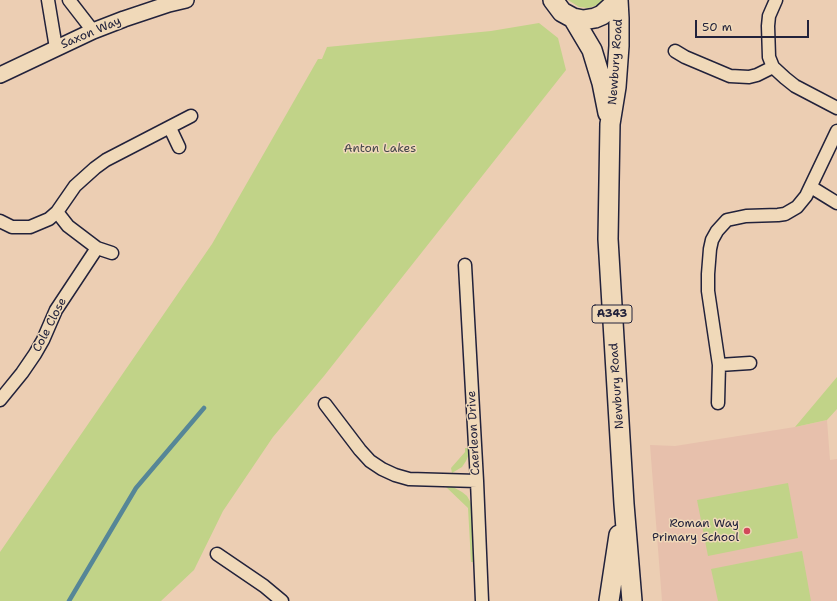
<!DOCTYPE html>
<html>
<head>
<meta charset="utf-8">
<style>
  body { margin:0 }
  #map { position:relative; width:837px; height:601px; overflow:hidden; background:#ecceb3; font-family:"Shantell Sans",sans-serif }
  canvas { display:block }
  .scale { position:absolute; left:695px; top:20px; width:114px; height:18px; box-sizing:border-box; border:2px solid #22223b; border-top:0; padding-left:5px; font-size:12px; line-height:14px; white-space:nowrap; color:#22223b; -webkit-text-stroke:3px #f0d9b9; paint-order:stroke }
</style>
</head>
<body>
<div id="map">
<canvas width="837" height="601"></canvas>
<div class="scale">50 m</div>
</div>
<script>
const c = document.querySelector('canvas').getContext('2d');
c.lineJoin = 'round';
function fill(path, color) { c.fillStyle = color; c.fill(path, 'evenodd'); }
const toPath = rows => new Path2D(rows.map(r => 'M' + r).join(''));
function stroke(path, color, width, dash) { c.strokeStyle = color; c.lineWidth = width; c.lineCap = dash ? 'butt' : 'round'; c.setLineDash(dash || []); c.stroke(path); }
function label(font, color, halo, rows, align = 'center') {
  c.font = font + ' "Shantell Sans",sans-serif'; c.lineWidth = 3; c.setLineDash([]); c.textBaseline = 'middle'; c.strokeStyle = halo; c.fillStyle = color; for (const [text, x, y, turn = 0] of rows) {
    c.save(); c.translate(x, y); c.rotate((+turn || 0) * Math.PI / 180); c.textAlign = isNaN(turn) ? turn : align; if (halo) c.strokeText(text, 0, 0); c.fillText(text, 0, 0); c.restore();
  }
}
const built = toPath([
  [827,420,830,460,837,459,837,601,662,601,650,445,675,446,795,427]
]);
const green = toPath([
  [568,0,605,0,598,5,588,8,579,7],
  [539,23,558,38,566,70,324,376,273,437,223,511,194,570,161,601,0,601,0,552,212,244,318,59,322,59,327,47,491,31],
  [837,377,837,409,827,420,795,427],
  [465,448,468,448,469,454,466,461,462,467,452,473,451,468,465,452],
  [788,483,798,538,708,556,697,500],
  [446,487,453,487,462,492,467,496,472,505,475,562,471,562,468,508],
  [802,551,811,601,718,601,711,569]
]);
const stream = toPath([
  [69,601,136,488,204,408]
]);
const minor = toPath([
  [48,0,56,48],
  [69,0,93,31],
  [776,0,769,16,768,26,769,57,773,67,785,78,795,86,837,108],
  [675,51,685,57,730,76,749,77,757,75,773,67],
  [170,128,179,147],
  [811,187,837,203],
  [57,212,75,186,95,168,106,160,191,116],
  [0,221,12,227,30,227,49,219,57,212,68,226,97,248,56,310,43,340,35,354,22,373,0,400],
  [97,248,112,253],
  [465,265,477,481,482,601],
  [750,363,719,365,708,291,708,274,710,249,712,240,717,231,727,220,746,216,778,215,785,214,797,207,806,196,837,131],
  [718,403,719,365],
  [325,404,360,450,370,461,382,469,395,475,409,479,477,481],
  [217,554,264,586,282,601]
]);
const tertiary = toPath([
  [0,75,93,31,124,19,169,4,186,0]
]);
const primary = toPath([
  [553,0,562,12,573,18,583,20,595,18,602,15,613,5,616,0],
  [618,0,619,18,619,46,616,87,610,124,608,239,624,504,632,601],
  [573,18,592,50,602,83,608,113],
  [609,601,619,535]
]);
const markers = [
  [747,531,4,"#d1495b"]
];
const shields = [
  [612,314,40]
];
const shieldNames = [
  ["A343",612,314]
];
const streetNames = [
  ["Saxon Way",91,33,-23],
  ["Newbury Road",616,62,-86],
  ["Cole Close",50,325,-63],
  ["Newbury Road",617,386,-94],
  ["Caerleon Drive",474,433,-93]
];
const parkNames = [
  ["Anton Lakes",380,149]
];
const poiNames = [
  ["Roman Way",739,524],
  ["Primary School",739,538]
];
fill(built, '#e7c0ac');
fill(green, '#c1d388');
stroke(stream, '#568697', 4.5);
stroke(minor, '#22223b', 15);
stroke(tertiary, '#22223b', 18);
stroke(primary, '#22223b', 22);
stroke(minor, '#f0d9b9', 12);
stroke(tertiary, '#f0d9b9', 15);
stroke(primary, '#f0d9b9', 19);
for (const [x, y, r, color] of markers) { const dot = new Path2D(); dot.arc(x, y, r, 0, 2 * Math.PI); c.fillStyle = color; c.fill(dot); stroke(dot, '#f0d9b9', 1.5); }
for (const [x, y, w] of shields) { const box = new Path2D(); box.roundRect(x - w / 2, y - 9, w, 18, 3); c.fillStyle = '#f0d9b9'; c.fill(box); stroke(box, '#22223b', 1); }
label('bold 11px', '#22223b', null, shieldNames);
label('12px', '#22223b', '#f0d9b9', streetNames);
label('12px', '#42454a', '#f0d9b9', parkNames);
label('12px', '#22223b', '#f0d9b9', poiNames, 'right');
</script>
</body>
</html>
